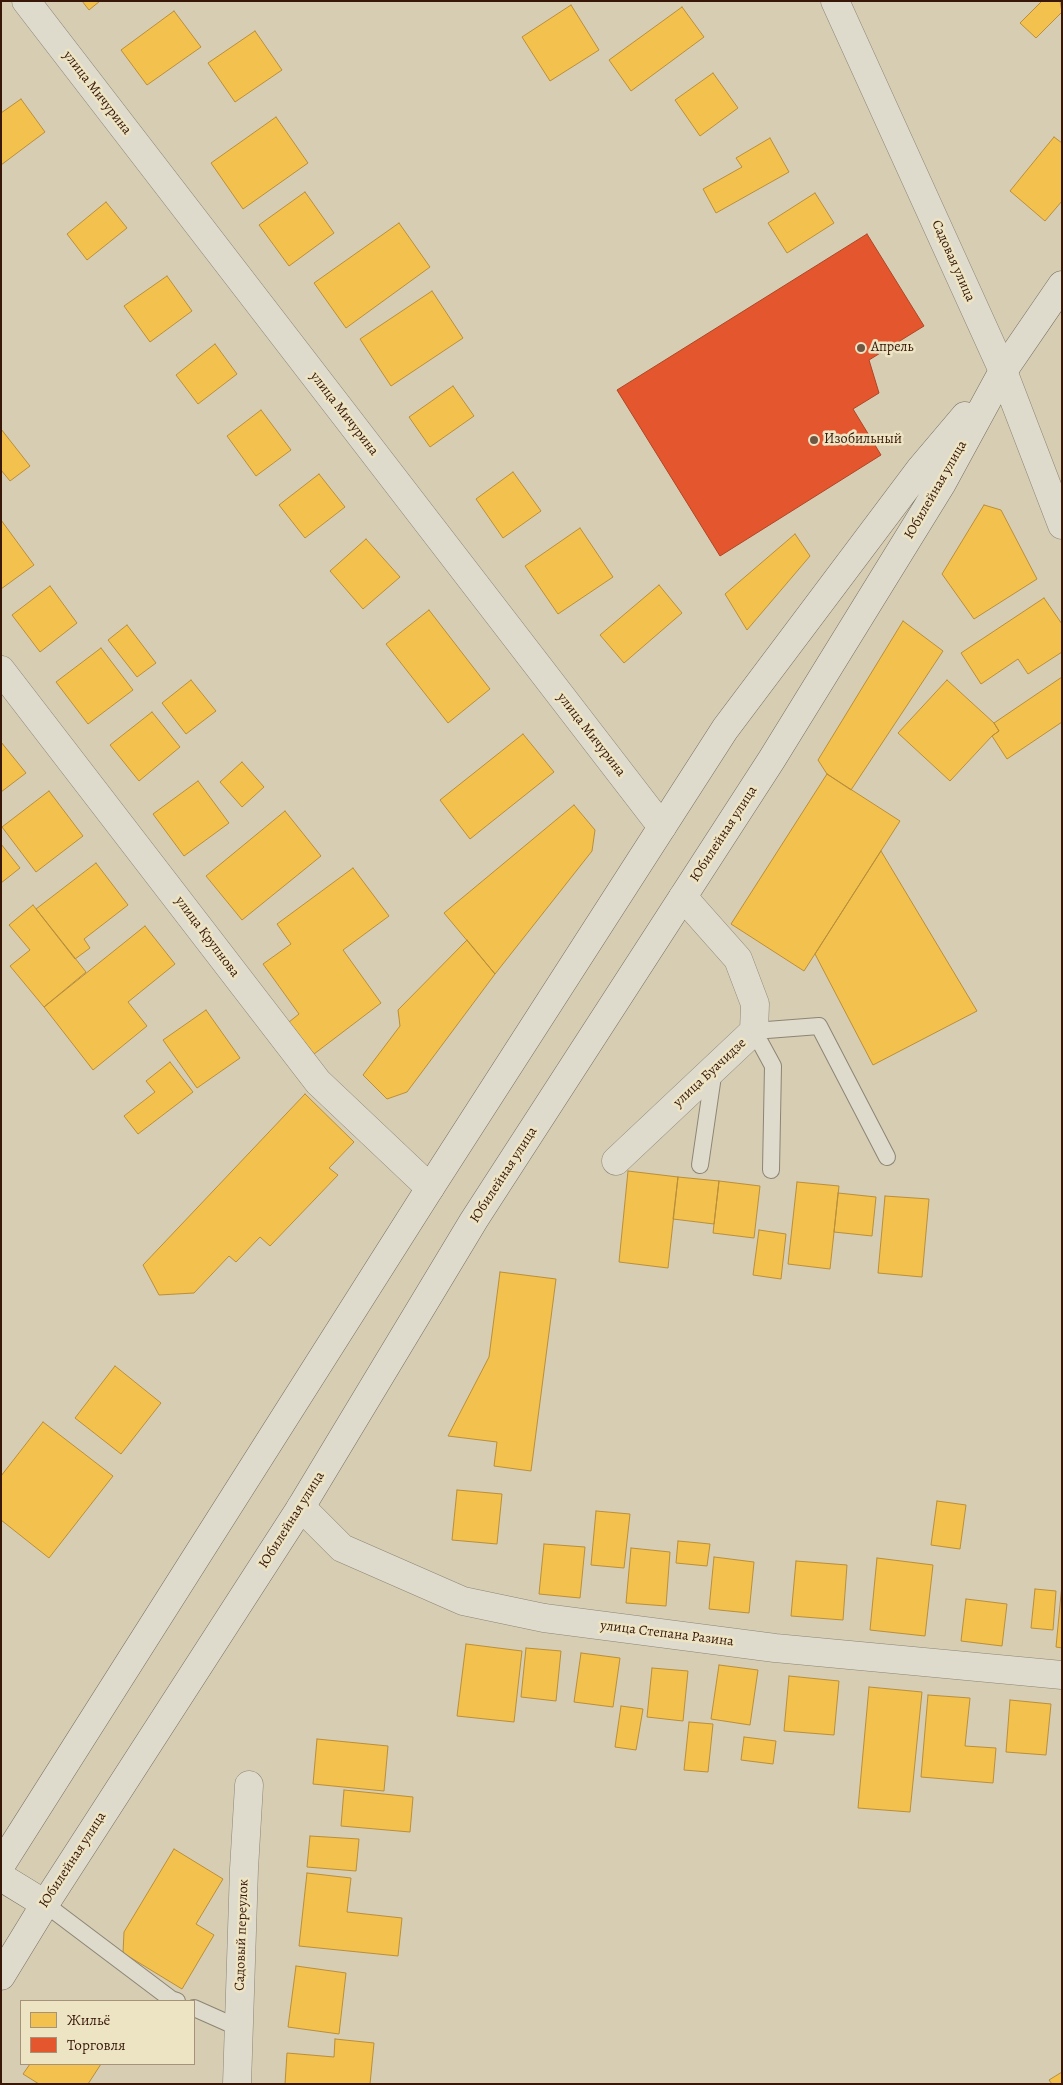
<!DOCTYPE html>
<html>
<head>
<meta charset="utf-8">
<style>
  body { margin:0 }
  #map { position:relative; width:1063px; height:2085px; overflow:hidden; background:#d6cdb3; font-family:Alegreya,serif }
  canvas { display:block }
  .frame { position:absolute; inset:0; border:2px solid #381708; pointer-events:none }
  .legend { position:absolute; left:20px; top:2000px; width:175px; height:65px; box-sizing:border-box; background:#ede4c4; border:1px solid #a59279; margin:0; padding:6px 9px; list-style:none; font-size:15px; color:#381708 }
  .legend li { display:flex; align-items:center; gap:10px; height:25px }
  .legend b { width:25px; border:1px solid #a59279 }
</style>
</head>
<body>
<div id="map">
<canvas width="1063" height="2085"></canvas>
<div class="frame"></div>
<ul class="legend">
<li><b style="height:14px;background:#f2c14e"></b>Жильё</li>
<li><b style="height:14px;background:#e4572e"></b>Торговля</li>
</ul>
</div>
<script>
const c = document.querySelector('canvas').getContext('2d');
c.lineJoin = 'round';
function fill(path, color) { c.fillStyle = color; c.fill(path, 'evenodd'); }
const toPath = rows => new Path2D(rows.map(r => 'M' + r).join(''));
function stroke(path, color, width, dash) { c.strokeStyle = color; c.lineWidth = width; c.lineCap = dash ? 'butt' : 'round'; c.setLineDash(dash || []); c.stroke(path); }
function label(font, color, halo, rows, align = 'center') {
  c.font = font + ' Alegreya,serif'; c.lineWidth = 5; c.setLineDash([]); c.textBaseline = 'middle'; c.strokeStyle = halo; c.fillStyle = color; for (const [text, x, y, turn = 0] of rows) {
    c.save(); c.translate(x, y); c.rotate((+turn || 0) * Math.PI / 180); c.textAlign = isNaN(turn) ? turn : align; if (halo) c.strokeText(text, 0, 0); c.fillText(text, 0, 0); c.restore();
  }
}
const homes = toPath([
  [82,1,100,1,89,10,82,1],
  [1042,1,1060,1,1062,12,1036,38,1020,23,1042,1],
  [571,5,599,50,550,81,522,37,571,5],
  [682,7,704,37,631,91,609,60,682,7],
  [174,11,201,47,147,85,121,50,174,11],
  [255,31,282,70,235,102,208,63,255,31],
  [713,73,738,108,700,136,675,100,713,73],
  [21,99,45,132,1,165,1,113,21,99],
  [276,117,308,163,243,209,211,163,276,117],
  [1054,137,1062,143,1062,201,1045,221,1010,191,1054,137],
  [770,138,789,172,716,213,703,189,742,167,736,158,770,138],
  [305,192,334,233,289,266,259,225,305,192],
  [815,193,834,223,787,253,768,223,815,193],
  [106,202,127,228,87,260,67,234,106,202],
  [399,223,430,267,346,328,314,283,399,223],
  [167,276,192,311,150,342,124,306,167,276],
  [432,291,463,338,391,386,360,339,432,291],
  [215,344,237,374,198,404,176,375,215,344],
  [453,386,474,416,430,447,409,417,453,386],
  [261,410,291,450,256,476,227,436,261,410],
  [1,429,30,466,10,481,1,470,1,429],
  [513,472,541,511,503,538,476,499,513,472],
  [319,474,345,507,305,538,279,505,319,474],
  [984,505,1001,510,1037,579,974,619,942,574,984,505],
  [1,520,34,565,1,589,1,520],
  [580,528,613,577,558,614,525,566,580,528],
  [795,534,810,556,747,630,725,594,795,534],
  [366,539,400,577,363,609,330,571,366,539],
  [659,585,682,613,624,663,600,635,659,585],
  [50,586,77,623,40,652,12,615,50,586],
  [1044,598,1062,624,1062,652,1028,674,1018,659,981,684,961,653,1044,598],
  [429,610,490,689,448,723,386,644,429,610],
  [903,621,943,651,851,790,827,774,818,760,903,621],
  [127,625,156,663,137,677,108,640,127,625],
  [101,648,133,690,88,724,56,682,101,648],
  [1062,677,1062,722,1007,759,992,736,999,731,994,723,1062,677],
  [191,680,216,711,186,734,162,703,191,680],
  [947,680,994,723,999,731,992,736,950,781,898,733,947,680],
  [152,712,180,747,139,781,110,745,152,712],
  [523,734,554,772,470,839,440,800,523,734],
  [1,742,26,773,1,792,1,742],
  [242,762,264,787,242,807,220,782,242,762],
  [827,774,900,821,804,971,731,924,827,774],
  [198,781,229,823,184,856,153,814,198,781],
  [49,791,83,836,36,872,2,827,49,791],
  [574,805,595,830,592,851,495,974,444,913,574,805],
  [285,811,321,856,242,920,206,876,285,811],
  [1,844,20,868,1,883,1,844],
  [881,851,977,1011,873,1065,815,954,881,851],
  [96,863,128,905,84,939,90,948,75,959,36,909,96,863],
  [353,868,389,916,343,950,381,1003,314,1054,289,1022,299,1014,263,964,291,944,277,924,353,868],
  [33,905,86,972,44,1007,10,966,30,950,9,925,33,905],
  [145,926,175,964,128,1002,147,1026,93,1070,44,1007,145,926],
  [467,940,495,974,407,1092,387,1099,363,1075,400,1026,398,1010,467,940],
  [206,1010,240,1058,197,1088,163,1040,206,1010],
  [170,1062,193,1092,138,1134,124,1116,155,1092,146,1081,170,1062],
  [305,1094,354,1142,329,1168,338,1175,270,1246,260,1237,236,1262,229,1256,194,1293,159,1295,143,1265,305,1094],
  [628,1171,678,1177,668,1268,619,1262,628,1171],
  [678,1177,719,1181,714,1224,673,1219,678,1177],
  [719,1181,760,1186,754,1238,713,1233,719,1181],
  [797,1182,839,1186,830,1269,788,1264,797,1182],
  [838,1193,876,1197,872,1236,834,1232,838,1193],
  [885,1196,929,1199,922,1277,878,1273,885,1196],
  [759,1230,786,1234,781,1279,753,1275,759,1230],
  [500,1272,556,1279,531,1471,494,1466,497,1442,448,1436,489,1357,500,1272],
  [115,1366,161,1403,121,1454,75,1418,115,1366],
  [43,1422,113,1476,49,1558,1,1520,1,1476,43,1422],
  [457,1490,502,1494,497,1544,452,1540,457,1490],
  [937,1501,966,1505,960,1549,931,1545,937,1501],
  [596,1511,630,1514,624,1568,591,1565,596,1511],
  [678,1541,710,1544,707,1566,676,1563,678,1541],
  [544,1544,585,1547,580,1598,539,1594,544,1544],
  [631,1548,670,1552,666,1606,626,1603,631,1548],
  [714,1557,754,1562,749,1613,709,1609,714,1557],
  [877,1558,933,1565,925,1636,870,1630,877,1558],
  [796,1561,847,1565,843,1620,791,1616,796,1561],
  [1062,1584,1062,1648,1056,1647,1062,1584],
  [1035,1589,1056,1591,1053,1630,1031,1628,1035,1589],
  [966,1599,1007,1604,1002,1646,961,1641,966,1599],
  [466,1644,522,1651,514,1722,457,1716,466,1644],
  [526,1648,561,1651,556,1701,521,1697,526,1648],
  [581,1653,620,1658,613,1707,574,1702,581,1653],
  [719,1665,758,1670,750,1725,711,1719,719,1665],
  [652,1668,688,1671,683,1721,647,1717,652,1668],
  [789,1676,839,1681,834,1735,784,1731,789,1676],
  [869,1687,922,1692,910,1812,858,1808,869,1687],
  [928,1695,970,1698,965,1746,996,1748,993,1783,921,1777,928,1695],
  [1010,1700,1051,1704,1046,1755,1006,1752,1010,1700],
  [621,1706,643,1709,636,1750,615,1747,621,1706],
  [689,1722,713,1724,708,1772,684,1770,689,1722],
  [744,1737,776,1741,773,1764,741,1760,744,1737],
  [317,1739,388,1746,384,1791,313,1784,317,1739],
  [344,1790,413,1797,410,1832,341,1826,344,1790],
  [310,1836,359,1839,356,1871,307,1867,310,1836],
  [174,1849,223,1879,196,1924,214,1935,182,1989,123,1953,124,1932,174,1849],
  [307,1873,351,1878,347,1912,402,1918,398,1956,299,1946,307,1873],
  [296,1966,346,1973,339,2034,288,2027,296,1966],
  [335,2039,374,2043,370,2084,285,2084,287,2053,334,2057,335,2039],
  [30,2064,101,2064,88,2084,39,2084,23,2074,30,2064],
  [1062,2072,1062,2084,1052,2084,1049,2080,1062,2072]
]);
const shops = toPath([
  [867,234,924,326,869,360,879,393,853,409,881,455,720,556,617,390,867,234]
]);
const lane = toPath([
  [700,1165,714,1069],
  [771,1170,773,1066,754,1031,819,1026,887,1157],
  [45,1904,171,1999,177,2001],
  [194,2008,239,2028]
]);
const street = toPath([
  [26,1,662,827],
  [835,1,1003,371,1062,525],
  [1,670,318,1082,430,1188],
  [616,1161,754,1031,755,1004,738,959,683,897],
  [301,1507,342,1548,463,1601,544,1618,775,1648,1062,1675],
  [237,2084,244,1869,249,1785]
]);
const secondary = toPath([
  [1,1865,430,1188,725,729,921,468,965,416],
  [1,1877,45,1904],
  [1,1976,45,1904,301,1507,474,1220,772,759,941,485,1003,371,1062,285]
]);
const markers = [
  [861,348,5,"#6f5744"],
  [814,440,5,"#6f5744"]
];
const streetNames = [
  ["улица Мичурина",97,93,52],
  ["Садовая улица",953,261,66],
  ["улица Мичурина",344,414,52],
  ["Юбилейная улица",936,490,-60],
  ["улица Мичурина",591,735,52],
  ["Юбилейная улица",724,834,-57],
  ["улица Крупнова",207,937,53],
  ["улица Буачидзе",710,1073,-43],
  ["Юбилейная улица",504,1175,-57],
  ["Юбилейная улица",292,1520,-58],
  ["улица Степана Разина",667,1634,7],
  ["Юбилейная улица",73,1860,-57],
  ["Садовый переулок",242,1935,-88]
];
const poiNames = [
  ["Апрель",871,348],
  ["Изобильный",824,440]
];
fill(homes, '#f2c14e');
stroke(homes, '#ba8e39', 1);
fill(shops, '#e4572e');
stroke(shops, '#b04423', 1);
stroke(lane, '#8d8474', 18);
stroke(street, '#8d8474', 29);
stroke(secondary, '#766c5e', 29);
stroke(lane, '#dedbcc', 16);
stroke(street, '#dedbcc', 28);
stroke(secondary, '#dedbcc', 28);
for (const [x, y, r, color] of markers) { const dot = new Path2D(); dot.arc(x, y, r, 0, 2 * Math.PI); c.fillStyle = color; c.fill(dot); stroke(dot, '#ede4c4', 2); }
label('14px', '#381708', '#ede4c4', streetNames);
label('14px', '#381708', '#ede4c4', poiNames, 'left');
</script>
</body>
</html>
